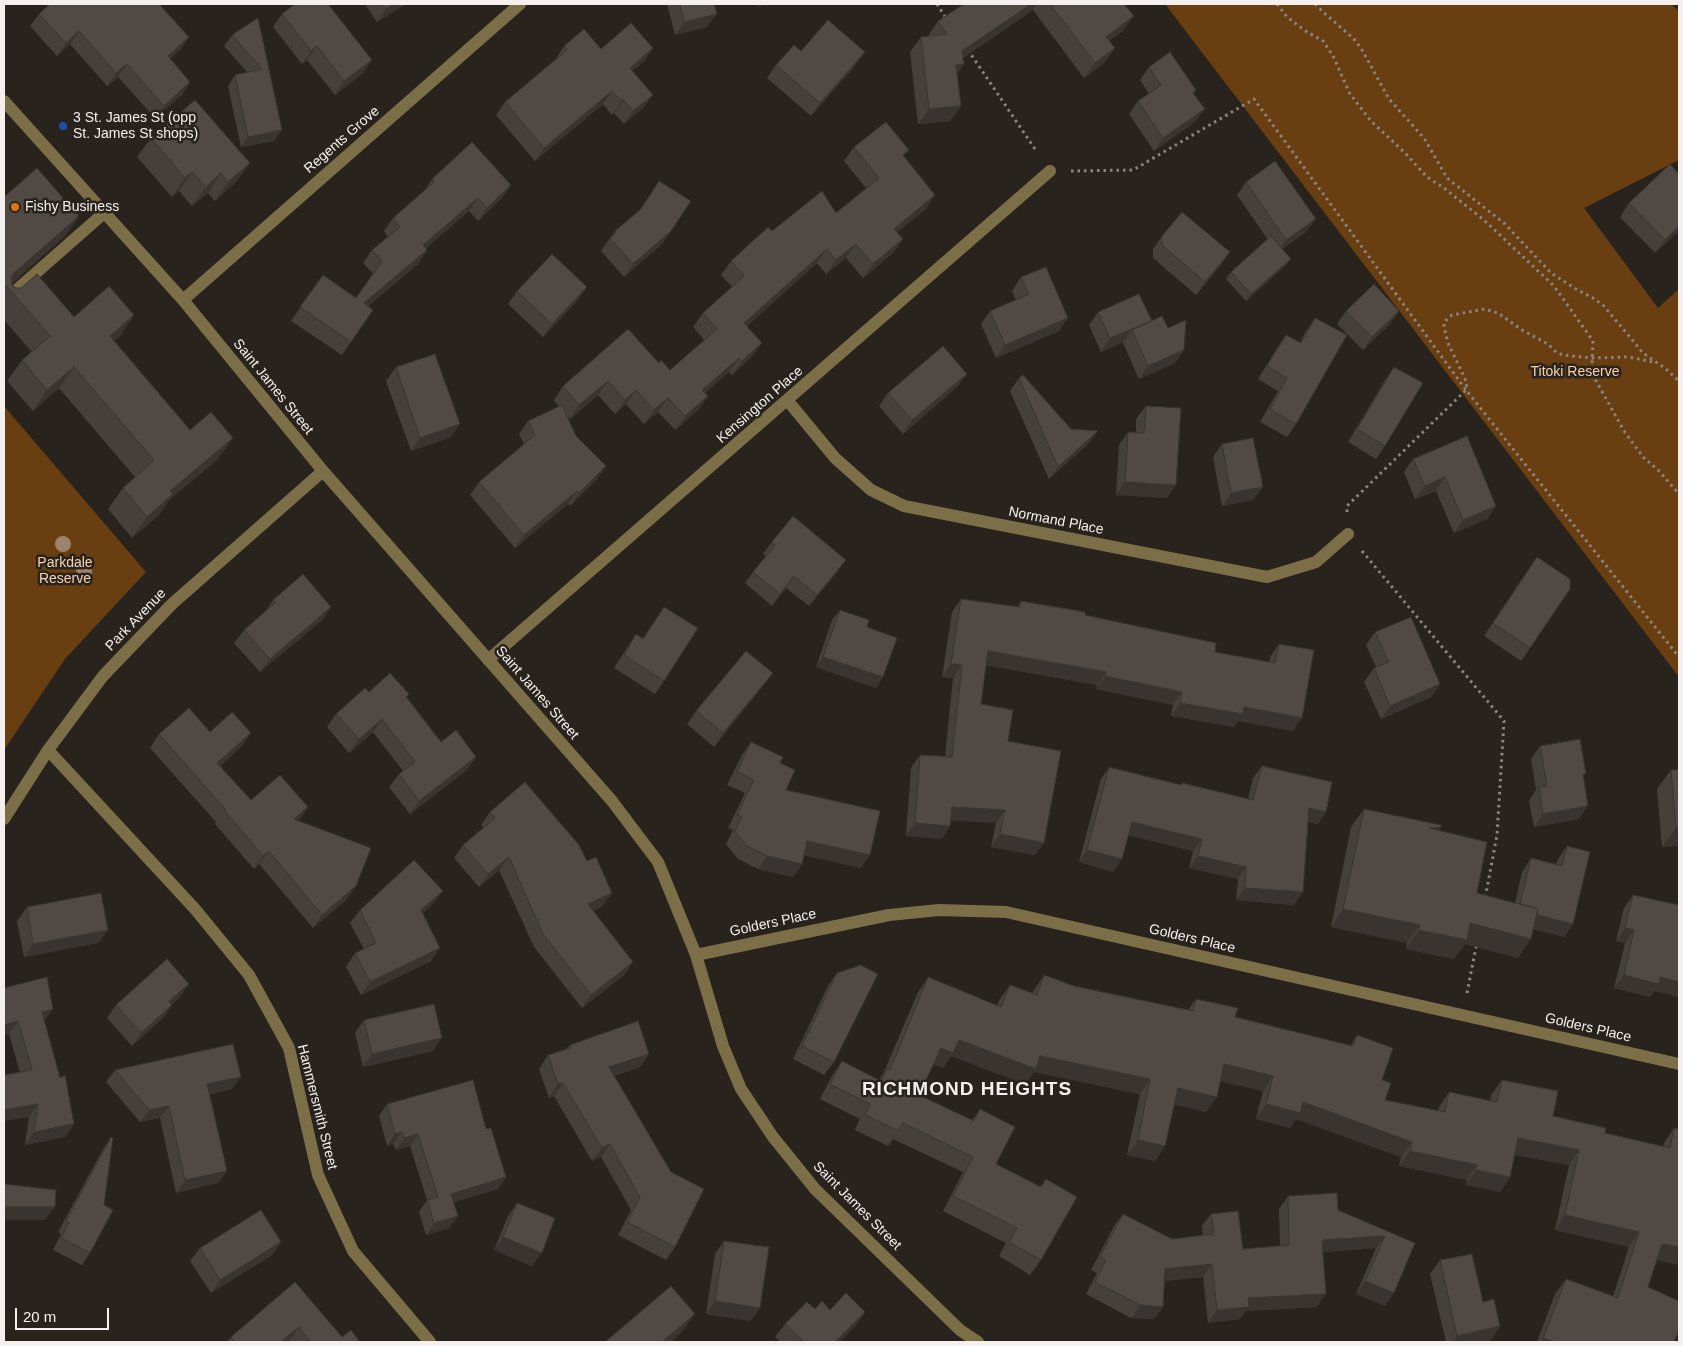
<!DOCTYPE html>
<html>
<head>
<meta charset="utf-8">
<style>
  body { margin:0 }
  #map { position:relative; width:1683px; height:1346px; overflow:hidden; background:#29231e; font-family:Helvetica,sans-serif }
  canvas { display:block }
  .frame { position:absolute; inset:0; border:5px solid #f5f0ed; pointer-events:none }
  .scale { position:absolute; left:15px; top:1308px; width:94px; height:22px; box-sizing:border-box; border:2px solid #f5f0ed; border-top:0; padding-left:6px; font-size:15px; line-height:18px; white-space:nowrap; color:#f5f0ed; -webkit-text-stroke:4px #29231e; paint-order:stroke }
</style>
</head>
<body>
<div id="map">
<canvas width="1683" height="1346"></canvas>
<div class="frame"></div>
<div class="scale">20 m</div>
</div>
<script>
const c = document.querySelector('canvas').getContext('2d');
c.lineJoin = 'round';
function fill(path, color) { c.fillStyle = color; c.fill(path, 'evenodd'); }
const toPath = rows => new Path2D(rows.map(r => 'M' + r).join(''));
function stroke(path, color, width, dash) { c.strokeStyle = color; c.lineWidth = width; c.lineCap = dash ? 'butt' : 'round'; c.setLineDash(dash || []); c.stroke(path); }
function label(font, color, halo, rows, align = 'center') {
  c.font = font + ' Helvetica,sans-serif'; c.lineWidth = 5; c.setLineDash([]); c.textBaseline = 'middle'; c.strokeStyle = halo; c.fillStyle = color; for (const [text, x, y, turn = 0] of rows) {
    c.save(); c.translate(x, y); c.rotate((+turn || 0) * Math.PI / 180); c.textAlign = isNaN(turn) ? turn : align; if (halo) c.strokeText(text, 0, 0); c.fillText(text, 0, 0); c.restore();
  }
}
const green = toPath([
  [1165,4,1671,4,1679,11,1679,160,1584,208,1658,308,1679,289,1679,677],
  [4,406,146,572,65,659,4,750]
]);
const path = toPath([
  [937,4,947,20],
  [1277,4,1287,17,1304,30,1323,41,1333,56,1350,94,1371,121,1405,153,1427,177,1444,188,1485,221,1554,286,1593,341,1592,361,1595,379,1624,431,1643,457,1659,471,1679,494],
  [1315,4,1323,12,1353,38,1361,48,1389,99,1424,138,1447,178,1505,224,1551,273,1576,289,1593,298,1604,306,1643,353,1666,369,1679,381],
  [968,50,1037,152],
  [1071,171,1133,170,1254,99,1466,390,1679,657],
  [1347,512,1347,506,1466,390,1467,383,1448,343,1444,327,1444,322,1452,315,1485,309,1498,313,1522,330,1548,344,1556,352,1563,355,1592,358,1628,357,1654,362],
  [1362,551,1504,721,1497,835,1485,899],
  [1467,993,1477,942]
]);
const minor = toPath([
  [4,101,183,300,323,471,612,801,658,862,696,955,723,1046,741,1089,773,1137,815,1189,960,1330,978,1342],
  [183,300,520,4],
  [4,301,104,213],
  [788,401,835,458,871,490,904,506,1267,577,1316,562,1348,534],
  [488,660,1050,171],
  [48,750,195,909,249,975,289,1048,318,1175,353,1251,430,1342],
  [4,819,48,750,103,676,172,604,323,471],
  [696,955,889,915,939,910,1006,912,1679,1064]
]);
const trees = [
  [63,544],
  [84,572]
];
const wall = toPath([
  [365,4,406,4,377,22],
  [667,4,714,4,707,27,675,35],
  [964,4,1124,4,1123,31,1109,41,1115,48,1104,63,1084,78,1033,10,963,58,964,64,957,74,961,106,950,121,918,124,910,52,921,37,928,36,938,21],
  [39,14,189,37,180,50,170,59,190,82,182,95,155,118,118,77,107,86,70,44,57,56,30,26],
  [282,14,372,60,363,73,335,95,307,60,302,64,273,27],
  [258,18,282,130,274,141,241,147,228,86,235,75,247,72,224,46,232,35],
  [564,46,601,49,653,48,644,61,632,71,653,95,643,108,624,124,614,113,612,115,603,104,535,161,496,115,505,102,555,60],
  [801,51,855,66,811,116,767,78,776,65],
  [1149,67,1194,94,1195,122,1154,151,1129,114,1138,101,1149,94,1140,80],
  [151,138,250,163,236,182,215,201,208,193,192,206,179,191,172,197,137,157],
  [854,147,904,157,926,209,897,232,903,239,893,253,863,278,846,258,826,274,817,263,747,326,752,357,732,375,729,372,705,393,708,396,698,410,675,430,658,412,644,424,626,404,615,414,598,395,570,419,567,416,597,479,570,506,568,504,515,548,470,495,479,482,524,444,519,434,528,421,559,407,554,400,563,386,659,363,670,370,704,340,693,327,703,313,732,287,721,275,731,261,772,231,836,213,866,188,844,161],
  [1679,174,1679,231,1655,253,1620,217,1629,203],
  [432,179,511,185,502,198,478,221,469,211,425,248,427,250,418,264,368,306,373,310,342,355,291,321,323,275,356,298,373,274,363,263,372,250,388,237,384,231,393,218,423,193],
  [659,181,671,231,662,244,624,277,601,251,615,231,639,211],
  [1246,182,1306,232,1282,249,1291,259,1286,265,1246,301,1226,279,1231,272,1268,240,1237,195],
  [4,197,79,216,64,237,12,283,12,285,16,288,74,317,134,315,120,336,114,341,190,430,218,459,169,500,159,515,132,538,108,509,123,488,135,477,59,388,33,411,7,381,22,360,32,352,4,320],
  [1162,236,1221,265,1196,295,1153,258,1153,249],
  [1021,277,1059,331,996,358,981,324,990,311,1016,300,1012,291],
  [517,291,578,300,543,337,508,304],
  [1346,311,1399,311,1390,324,1363,350,1337,324],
  [1098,312,1152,321,1168,328,1184,350,1175,363,1139,379,1123,343,1124,342,1101,352,1089,325],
  [1315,318,1296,424,1287,437,1260,422,1278,391,1258,379,1277,348,1286,335,1300,342,1306,331],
  [396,367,451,437,411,451,386,381],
  [1394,367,1385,446,1376,459,1348,442,1385,380],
  [967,374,957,387,903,434,879,406,888,393],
  [1019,378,1071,429,1098,431,1089,443,1049,479,1010,391],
  [1146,406,1167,498,1116,495,1119,445,1128,432,1136,433,1136,419],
  [1222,444,1263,487,1253,500,1222,506,1213,457],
  [1413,459,1496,506,1487,519,1454,533,1436,491,1415,499,1404,472],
  [771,543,838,571,809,606,786,588,772,606,745,583,753,572,766,556,763,554],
  [1528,570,1530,648,1521,661,1484,636],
  [961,599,1017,607,1021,601,1085,615,1215,652,1269,662,1270,657,1279,644,1293,731,1238,721,1234,727,1171,716,1173,705,1096,689,1097,685,986,665,981,704,1008,741,1035,855,991,847,996,823,951,820,950,826,942,839,906,836,911,768,920,755,945,756,953,678,942,677,952,612],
  [273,600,331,607,322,620,260,672,234,643,244,630,265,612],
  [664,607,664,681,655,694,614,668,636,634,643,638],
  [840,610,867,627,883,677,876,688,816,667,832,620],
  [1375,632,1440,684,1431,697,1381,719,1364,682,1374,668,1376,667,1366,645],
  [773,673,763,686,714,747,687,724,696,711],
  [369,692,407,697,441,742,467,770,410,814,389,787,399,774,403,771,373,732,349,753,327,727,336,714],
  [210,732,242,746,220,766,251,800,308,807,298,821,347,899,313,928,259,864,254,869,215,824,216,822,150,748,159,734],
  [751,742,780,763,786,790,861,868,804,855,802,864,793,877,758,869,738,859,726,844,733,830,728,828,745,793,727,785,742,755],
  [1540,746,1584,777,1579,819,1534,827,1529,801,1536,790,1531,759],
  [1262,766,1318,824,1308,822,1303,892,1294,905,1236,900,1238,879,1189,868,1193,851,1128,835,1113,872,1079,862,1101,779,1109,767,1180,785,1182,783,1248,799,1253,778],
  [1671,770,1679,846,1662,847,1657,789],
  [1364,809,1441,827,1438,830,1477,893,1515,903,1522,872,1531,858,1556,864,1558,859,1567,846,1573,924,1564,937,1533,929,1518,958,1465,944,1454,959,1406,949,1407,943,1331,927,1351,827],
  [490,812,603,906,593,911,633,962,624,975,582,1008,534,947,499,870,479,887,454,858,463,845,484,828,481,825],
  [1633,895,1679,905,1679,997,1654,991,1650,997,1614,988,1625,943,1616,941,1624,908],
  [433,904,423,913,431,961,361,995,346,967,355,953,364,949,350,923,360,910],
  [27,907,108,930,98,943,24,957,17,921],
  [837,973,834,1062,824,1075,793,1059,828,986],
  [1044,975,1074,986,1188,1010,1196,999,1235,1017,1350,1046,1357,1035,1382,1080,1385,1100,1438,1111,1439,1107,1449,1092,1490,1101,1491,1095,1502,1080,1553,1116,1605,1133,1663,1147,1664,1143,1674,1128,1679,1265,1657,1260,1648,1287,1674,1342,1537,1342,1555,1294,1566,1279,1613,1296,1629,1247,1555,1230,1569,1165,1515,1155,1510,1177,1500,1192,1466,1185,1467,1180,1399,1166,1401,1157,1296,1119,1290,1128,1256,1119,1263,1091,1220,1081,1206,1112,1174,1104,1165,1146,1155,1161,1127,1155,1140,1094,1034,1072,1025,1084,951,1056,943,1068,933,1064,919,1095,972,1120,980,1109,996,1164,1040,1187,1046,1179,1041,1260,1030,1275,999,1256,1006,1243,943,1211,963,1172,893,1139,888,1146,855,1130,860,1119,820,1099,832,1076,842,1061,879,1080,884,1072,918,992,928,977,997,1006,999,1000,1010,985,1032,993],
  [189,984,180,997,172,1004,172,1005,163,1018,132,1046,107,1018,116,1005],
  [4,988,53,1009,44,1021,74,1124,65,1137,25,1145,29,1117,20,1072,9,1034],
  [364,1020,433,1051,363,1067,355,1033],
  [570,1045,649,1054,640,1067,614,1076,675,1247,666,1260,618,1235,631,1210,601,1157,592,1161,554,1096,549,1098,539,1069,548,1055,566,1049],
  [115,1070,232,1089,210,1094,227,1171,218,1183,176,1193,160,1118,140,1122,106,1082],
  [387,1104,486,1129,506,1177,498,1189,453,1202,458,1216,449,1228,426,1235,419,1212,427,1200,410,1146,396,1150,393,1144,387,1146,379,1116],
  [111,1137,90,1253,82,1265,53,1250,61,1234,58,1232,103,1149],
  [1288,1196,1338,1210,1415,1243,1385,1306,1356,1294,1376,1248,1323,1252,1317,1307,1246,1311,1240,1319,1208,1323,1203,1277,1164,1281,1163,1307,1154,1319,1131,1318,1086,1294,1097,1273,1091,1270,1114,1226,1123,1214,1172,1239,1203,1236,1202,1226,1211,1214,1243,1249,1280,1246,1279,1209],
  [517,1203,532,1266,494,1250,508,1216],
  [724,1241,751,1321,706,1314,715,1254],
  [281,1242,272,1255,211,1293,190,1261,200,1248],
  [1440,1260,1483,1302,1500,1326,1491,1340,1479,1342,1446,1342,1430,1274],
  [295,1282,342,1337,360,1342,291,1342,290,1340,287,1342,227,1342,231,1337],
  [830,1310,865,1312,856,1325,839,1342,781,1342,775,1337,785,1324]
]);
const shadedWall = toPath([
  [394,4,406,4,377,22,386,9],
  [760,4,768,4,757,7],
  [1031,4,1037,4,1033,10,952,65,962,51],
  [717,14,707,27,675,35,684,22],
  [1134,16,1123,31,1096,51,1106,37],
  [79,31,70,44,57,56,66,43],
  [189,37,180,50,159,69,168,56],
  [317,46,307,60,302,64,311,51],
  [653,48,644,61,620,81,630,68],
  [1115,48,1104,63,1084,78,1095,63],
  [865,52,855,66,811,116,820,103],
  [372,60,363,73,335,95,344,81],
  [127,64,118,77,107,86,116,73],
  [964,64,953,79,956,65],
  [190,82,182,95,155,118,164,106],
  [612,91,603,104,535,161,544,148],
  [653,95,643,108,624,124,633,111],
  [624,100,614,113,612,115,622,101],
  [961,106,950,121,918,124,929,109],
  [1205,109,1195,122,1154,151,1163,138],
  [282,130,274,141,241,147,248,137],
  [250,163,236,182,215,201,228,182],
  [192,172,179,191,172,197,185,178],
  [221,173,208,193,192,206,206,187],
  [511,185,502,198,478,221,487,208],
  [935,195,926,209,884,243,894,229],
  [478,198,469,211,414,259,423,245],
  [79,216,64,237,8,287,7,286,4,290,4,288,13,274],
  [1316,219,1306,232,1277,253,1286,240],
  [1679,226,1679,231,1655,253,1665,240],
  [671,231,662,244,624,277,633,264],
  [903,239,893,253,863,278,873,264],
  [856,244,846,258,826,274,836,260],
  [827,249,817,263,734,337,744,323],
  [427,250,418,264,355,316,364,303],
  [1230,252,1221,265,1196,295,1205,282],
  [1291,259,1286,265,1246,301,1251,294],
  [587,287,578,300,543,337,552,324],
  [1399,311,1390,324,1363,350,1372,337],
  [134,315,120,336,95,357,110,336],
  [1068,318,1059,331,996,358,1005,345],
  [1152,321,1132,330,1124,342,1101,352,1110,338],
  [762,343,752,357,732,375,742,361],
  [1184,350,1175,363,1139,379,1148,366],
  [739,358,729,372,692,404,702,390],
  [74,367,59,388,33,411,47,390],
  [967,374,957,387,903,434,912,420],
  [608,381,598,395,570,419,579,405],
  [636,390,626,404,615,414,625,400],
  [708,396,698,410,675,430,685,416],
  [668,398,658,412,644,424,654,410],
  [460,424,451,437,411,451,420,438],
  [1098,431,1089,443,1049,479,1058,467],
  [233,438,218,459,169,500,159,515,132,538,147,517,170,491],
  [606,466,597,479,570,506,579,493],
  [1445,477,1436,491,1415,499,1425,486],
  [1125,482,1176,485,1167,498,1116,495],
  [1263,487,1253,500,1222,506,1231,493],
  [577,491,568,504,515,548,524,535],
  [1496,506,1487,519,1454,533,1463,520],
  [846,560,838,571,809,606,817,595],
  [794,576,786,588,772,606,780,594],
  [331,607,322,620,260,672,270,659],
  [988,651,1106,672,1097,685,979,664],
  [823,657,883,677,876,688,816,667],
  [951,664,962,665,953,678,942,677],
  [773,673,763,686,714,747,723,733],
  [1105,676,1182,692,1173,705,1096,689],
  [1440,684,1431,697,1381,719,1390,706],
  [1180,703,1244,707,1302,718,1293,731,1238,721,1234,727,1171,716],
  [382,719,373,732,349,753,359,739],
  [251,733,242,746,208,776,217,763],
  [476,757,467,770,410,814,419,801],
  [1588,806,1579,819,1534,827,1543,814],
  [308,807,299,820,285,832,294,819],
  [952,807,1005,810,996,823,943,820],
  [1309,808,1326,812,1318,824,1301,820],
  [1132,822,1202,839,1193,851,1123,834],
  [915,823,950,826,942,839,906,836],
  [1441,827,1428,845,1429,828],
  [1679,827,1679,846,1662,847,1676,828],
  [1000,834,1044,843,1035,855,991,847],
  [807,841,870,855,861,868,798,854],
  [1087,850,1122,859,1113,872,1079,862],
  [269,851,259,864,254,869,263,856],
  [767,856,802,864,793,877,758,869],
  [1198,856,1246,867,1238,879,1189,868],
  [509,857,499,870,479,887,488,874],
  [356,886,347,899,313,928,322,915],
  [1245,888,1303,892,1294,905,1236,900],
  [443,891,433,904,412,923,421,910],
  [612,893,603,906,578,917,588,904],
  [1343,909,1420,925,1407,943,1331,927],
  [1519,910,1573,924,1564,937,1510,923],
  [1470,923,1531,939,1518,958,1465,944,1454,959,1406,949,1419,930],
  [1625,928,1634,930,1625,943,1616,941],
  [108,930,98,943,24,957,33,944],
  [440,948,431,961,361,995,370,982],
  [633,962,624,975,582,1008,591,995],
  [1624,975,1660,977,1679,982,1679,997,1654,991,1650,997,1614,988],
  [189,984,180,997,160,1015,169,1001],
  [172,1005,163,1018,132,1046,141,1033],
  [53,1009,44,1021,42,1012],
  [18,1021,9,1034,4,1035,4,1025],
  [442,1038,433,1051,363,1067,372,1054],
  [959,1040,1040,1056,1150,1079,1140,1094,1034,1072,1025,1084,951,1056,943,1068,930,1063,941,1048],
  [649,1054,640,1067,600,1080,609,1067],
  [1224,1064,1273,1076,1263,1091,1214,1079],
  [241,1077,232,1089,199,1097,207,1084],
  [563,1083,554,1096,549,1098,558,1084],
  [1178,1088,1217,1097,1206,1112,1167,1103],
  [1303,1102,1412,1142,1401,1157,1296,1119,1290,1128,1256,1119,1266,1104],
  [38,1104,29,1117,4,1121,4,1110],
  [169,1106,160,1118,140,1122,149,1110],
  [74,1124,65,1137,25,1145,34,1132],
  [402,1132,393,1144,387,1146,395,1134],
  [418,1134,410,1146,396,1150,404,1138],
  [1518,1138,1579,1150,1569,1165,1507,1153],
  [1138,1140,1165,1146,1155,1161,1127,1155],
  [610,1144,601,1157,592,1161,602,1148],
  [1410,1151,1477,1165,1467,1180,1399,1166],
  [1476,1170,1510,1177,1500,1192,1466,1185],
  [227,1171,218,1183,176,1193,185,1180],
  [506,1177,498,1189,442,1206,451,1194],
  [4,1207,55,1207,45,1220,4,1220],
  [1565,1215,1639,1232,1629,1247,1555,1230],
  [458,1216,449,1228,426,1235,434,1223],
  [1385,1236,1376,1248,1313,1253,1322,1240],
  [503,1237,542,1253,532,1266,494,1250],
  [281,1242,272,1255,211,1293,220,1280],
  [1662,1244,1679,1247,1679,1265,1651,1259],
  [1212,1264,1203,1277,1156,1281,1165,1269],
  [1365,1281,1394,1293,1385,1306,1356,1294],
  [1326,1294,1317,1307,1246,1311,1240,1319,1208,1323,1217,1310,1248,1298],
  [715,1301,760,1308,751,1321,706,1314],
  [1140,1305,1163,1307,1154,1319,1131,1318],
  [865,1312,856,1325,839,1342,835,1342],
  [695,1314,682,1332,671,1342,662,1342],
  [1500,1326,1491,1340,1479,1342,1452,1342,1457,1336],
  [299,1327,290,1340,287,1342,281,1342],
  [1543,1338,1555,1342,1540,1342]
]);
const building = toPath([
  [50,4,159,4,189,37,168,56,190,82,164,106,127,64,116,73,79,31,66,43,39,14,50,4],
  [295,4,328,4,372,60,344,81,317,46,311,51,282,14,295,4],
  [382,4,394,4,386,9,382,4],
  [680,4,714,4,717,14,684,22,680,4],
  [964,4,1031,4,962,51,964,64,956,65,961,106,929,109,921,37,947,34,938,21,964,4],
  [1050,4,1124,4,1134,16,1106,37,1115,48,1095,63,1050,4],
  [258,18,282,130,248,137,235,75,262,69,232,35,258,18],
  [828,20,865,52,820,103,776,65,794,45,801,51,828,20],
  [631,23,653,48,630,68,653,95,633,111,624,100,622,101,612,91,544,148,505,102,567,50,564,46,584,29,601,49,631,23],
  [1170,52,1196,90,1193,93,1205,109,1163,138,1138,101,1161,85,1149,67,1170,52],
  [195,100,250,163,228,182,221,173,206,187,192,172,185,178,151,138,195,100],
  [886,122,909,150,903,155,935,195,894,229,903,239,873,264,856,244,836,260,827,249,744,323,762,343,742,361,739,358,702,390,708,396,685,416,668,398,654,410,636,390,625,400,608,381,579,405,563,386,628,329,659,363,661,360,670,370,717,329,703,313,744,276,731,261,768,227,772,231,822,191,836,213,879,178,854,147,886,122],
  [472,142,511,185,487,208,478,198,423,245,427,250,364,303,373,310,351,342,300,307,323,275,356,298,382,261,372,250,400,227,393,218,434,182,432,179,472,142],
  [1275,161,1316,219,1286,240,1246,182,1275,161],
  [1670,164,1679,174,1679,226,1665,240,1629,203,1670,164],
  [37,168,79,216,13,274,11,278,12,285,16,288,21,288,37,274,74,317,109,286,134,315,110,336,190,430,211,412,233,438,170,491,173,494,147,517,123,488,154,460,74,367,47,390,22,360,50,336,7,286,4,288,4,197,37,168],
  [659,181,691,201,671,231,633,264,610,238,616,232,615,231,641,209,659,181],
  [1182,212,1230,252,1205,282,1162,245,1162,236,1182,212],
  [1271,236,1291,259,1251,294,1231,272,1271,236],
  [552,254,587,287,552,324,517,291,552,254],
  [1046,267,1068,318,1005,345,990,311,1029,294,1021,277,1046,267],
  [1374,284,1399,311,1372,337,1346,311,1374,284],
  [1139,294,1152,321,1110,338,1098,312,1139,294],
  [1162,316,1168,328,1186,320,1184,350,1148,366,1132,330,1162,316],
  [1315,318,1347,335,1296,424,1270,409,1287,378,1267,366,1286,335,1301,343,1315,318],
  [943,346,967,374,912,420,888,393,943,346],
  [435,354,460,424,420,438,396,367,435,354],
  [1394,367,1423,383,1385,446,1357,429,1394,367],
  [1023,375,1071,429,1098,431,1058,467,1019,378,1023,375],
  [562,405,576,436,606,466,579,493,577,491,524,535,479,482,535,435,528,421,562,405],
  [1146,406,1181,408,1176,485,1125,482,1128,432,1144,433,1146,406],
  [1467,436,1496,506,1463,520,1445,477,1425,486,1413,459,1467,436],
  [1253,438,1263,487,1231,493,1222,444,1253,438],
  [793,516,846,560,817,595,794,576,780,594,753,572,775,545,771,543,793,516],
  [1537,557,1570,579,1570,589,1530,648,1493,623,1537,557],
  [303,574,331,607,270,659,244,630,275,603,273,600,303,574],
  [961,599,1020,607,1021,601,1085,612,1085,615,1216,643,1215,652,1275,663,1279,644,1314,650,1302,718,1244,707,1243,714,1180,703,1182,692,1105,676,1106,672,988,651,981,704,1013,710,1008,741,1061,751,1044,843,1000,834,1005,810,952,807,950,826,915,823,920,755,952,757,962,665,951,664,961,599],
  [664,607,698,628,664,681,624,655,636,634,643,639,664,607],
  [840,610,869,620,867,627,897,638,883,677,823,657,840,610],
  [1411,617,1440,684,1390,706,1374,668,1389,662,1375,632,1411,617],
  [746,651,773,673,723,733,696,711,746,651],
  [390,673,409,694,406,697,441,742,456,730,476,757,419,801,399,774,415,762,382,719,359,739,336,714,365,688,369,692,390,673],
  [189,708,210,732,232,712,251,733,217,763,251,800,280,775,308,807,294,819,371,848,356,886,322,915,269,851,263,856,224,810,225,809,159,734,189,708],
  [1580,739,1586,774,1583,774,1588,806,1543,814,1539,787,1547,786,1540,746,1580,739],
  [751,742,783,757,780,763,795,770,786,790,880,811,870,855,807,841,802,864,767,856,747,846,735,831,742,817,737,815,754,780,737,772,751,742],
  [1262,766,1332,782,1326,812,1309,808,1303,892,1245,888,1246,867,1198,856,1202,839,1132,822,1122,859,1087,850,1109,767,1181,785,1182,783,1253,800,1262,766],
  [1679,769,1679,827,1676,828,1671,770,1679,769],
  [525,782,579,845,587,861,596,857,612,893,588,904,633,962,591,995,543,934,509,857,488,874,463,845,495,818,490,812,525,782],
  [1364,809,1441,825,1441,827,1429,828,1487,842,1477,893,1538,909,1531,939,1470,923,1467,940,1419,930,1420,925,1343,909,1364,809],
  [1567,846,1590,852,1573,924,1537,915,1538,909,1520,904,1531,858,1562,866,1567,846],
  [414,860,443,891,421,910,440,948,370,982,355,953,376,943,360,910,414,860],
  [101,893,108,930,33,944,27,907,101,893],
  [1633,895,1679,905,1679,982,1660,977,1659,984,1624,975,1634,930,1625,928,1633,895],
  [167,959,189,984,169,1001,172,1005,141,1033,116,1005,167,959],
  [861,965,878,974,834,1062,802,1046,837,973,861,965],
  [1044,975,1074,986,1193,1011,1196,999,1238,1008,1235,1017,1353,1046,1357,1035,1393,1048,1382,1080,1391,1083,1385,1100,1445,1112,1449,1092,1497,1102,1502,1080,1558,1091,1553,1116,1606,1128,1605,1133,1670,1148,1674,1128,1679,1129,1679,1247,1662,1244,1648,1287,1679,1301,1679,1331,1674,1342,1555,1342,1543,1338,1566,1279,1618,1298,1639,1232,1565,1215,1579,1150,1518,1138,1510,1177,1476,1170,1477,1165,1410,1151,1412,1142,1303,1102,1300,1113,1266,1104,1273,1076,1224,1064,1217,1097,1178,1088,1165,1146,1138,1140,1150,1079,1040,1056,1036,1069,959,1040,953,1053,941,1048,919,1095,974,1121,980,1109,1015,1127,996,1164,1041,1187,1046,1179,1077,1197,1041,1260,1009,1242,1017,1228,953,1196,973,1157,903,1123,899,1131,865,1115,870,1104,830,1084,842,1061,881,1081,887,1069,890,1070,928,977,1001,1007,1010,985,1037,995,1044,975],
  [47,977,53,1009,42,1012,60,1078,65,1075,74,1124,34,1132,38,1104,4,1110,4,1075,32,1070,18,1021,4,1025,4,988,47,977],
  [434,1004,442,1038,372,1054,364,1020,434,1004],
  [638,1021,649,1054,609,1067,671,1172,704,1189,675,1247,627,1222,640,1197,610,1144,602,1148,563,1083,558,1084,548,1055,571,1048,570,1045,638,1021],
  [233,1044,241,1077,207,1084,227,1171,185,1180,169,1106,149,1110,115,1070,233,1044],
  [473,1080,486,1129,491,1128,506,1177,451,1194,458,1216,434,1223,427,1200,438,1197,418,1134,404,1138,402,1132,395,1134,387,1104,473,1080],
  [111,1137,113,1138,104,1205,113,1210,90,1253,61,1238,69,1223,66,1221,111,1137],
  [4,1184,56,1190,55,1207,4,1207,4,1184],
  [1337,1193,1338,1210,1415,1243,1394,1293,1365,1281,1385,1236,1322,1240,1326,1294,1248,1298,1249,1307,1217,1310,1212,1264,1165,1269,1163,1307,1140,1305,1095,1282,1106,1260,1100,1257,1123,1214,1172,1239,1214,1234,1211,1214,1238,1211,1243,1249,1289,1245,1288,1196,1337,1193],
  [517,1203,555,1218,542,1253,503,1237,517,1203],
  [261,1210,281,1242,220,1280,200,1248,261,1210],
  [724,1241,769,1247,760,1308,715,1301,724,1241],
  [1472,1254,1483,1302,1494,1299,1500,1326,1457,1336,1440,1260,1472,1254],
  [295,1282,342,1337,351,1330,360,1342,310,1342,299,1327,281,1342,235,1342,231,1337,295,1282],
  [671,1286,695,1314,662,1342,605,1342,671,1286],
  [846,1293,865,1312,835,1342,804,1342,785,1324,807,1302,815,1309,822,1301,830,1310,846,1293]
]);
const markers = [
  [63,126,5,"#1a4fb4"],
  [15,207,5,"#e8710a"]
];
const poiNames = [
  ["3 St. James St (opp",73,118],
  ["St. James St shops)",73,134],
  ["Fishy Business",25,207]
];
const streetNames = [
  ["Regents Grove",342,140,-41],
  ["Saint James Street",273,387,51],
  ["Kensington Place",760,405,-41],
  ["Normand Place",1056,521,11],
  ["Park Avenue",136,620,-46],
  ["Saint James Street",537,693,49],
  ["Golders Place",773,923,-12],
  ["Golders Place",1192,939,13],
  ["Golders Place",1588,1028,13],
  ["Hammersmith Street",317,1107,76],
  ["Saint James Street",857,1206,45]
];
const parkNames = [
  ["Titoki Reserve",1575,372],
  ["Parkdale",65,563],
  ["Reserve",65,579]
];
const districtNames = [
  ["RICHMOND HEIGHTS",967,1090]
];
fill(green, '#693e10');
stroke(path, '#8b8682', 3, [2.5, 4]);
stroke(minor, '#7c6f48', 12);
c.fillStyle = '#9b836e';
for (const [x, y] of trees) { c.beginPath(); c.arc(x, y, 8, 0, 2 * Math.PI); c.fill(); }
fill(wall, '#46403a');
fill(shadedWall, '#393430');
fill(building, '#514a44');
stroke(building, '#393430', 1);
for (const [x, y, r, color] of markers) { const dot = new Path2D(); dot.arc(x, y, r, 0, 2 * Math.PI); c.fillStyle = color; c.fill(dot); stroke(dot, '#29231e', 2); }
label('14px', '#f5f0ed', '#29231e', poiNames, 'left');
label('14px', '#f5f0ed', '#29231e', streetNames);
label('14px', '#f9d1b0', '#29231e', parkNames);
c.letterSpacing = '1px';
label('bold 19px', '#f5f0ed', '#29231e', districtNames);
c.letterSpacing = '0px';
</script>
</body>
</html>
